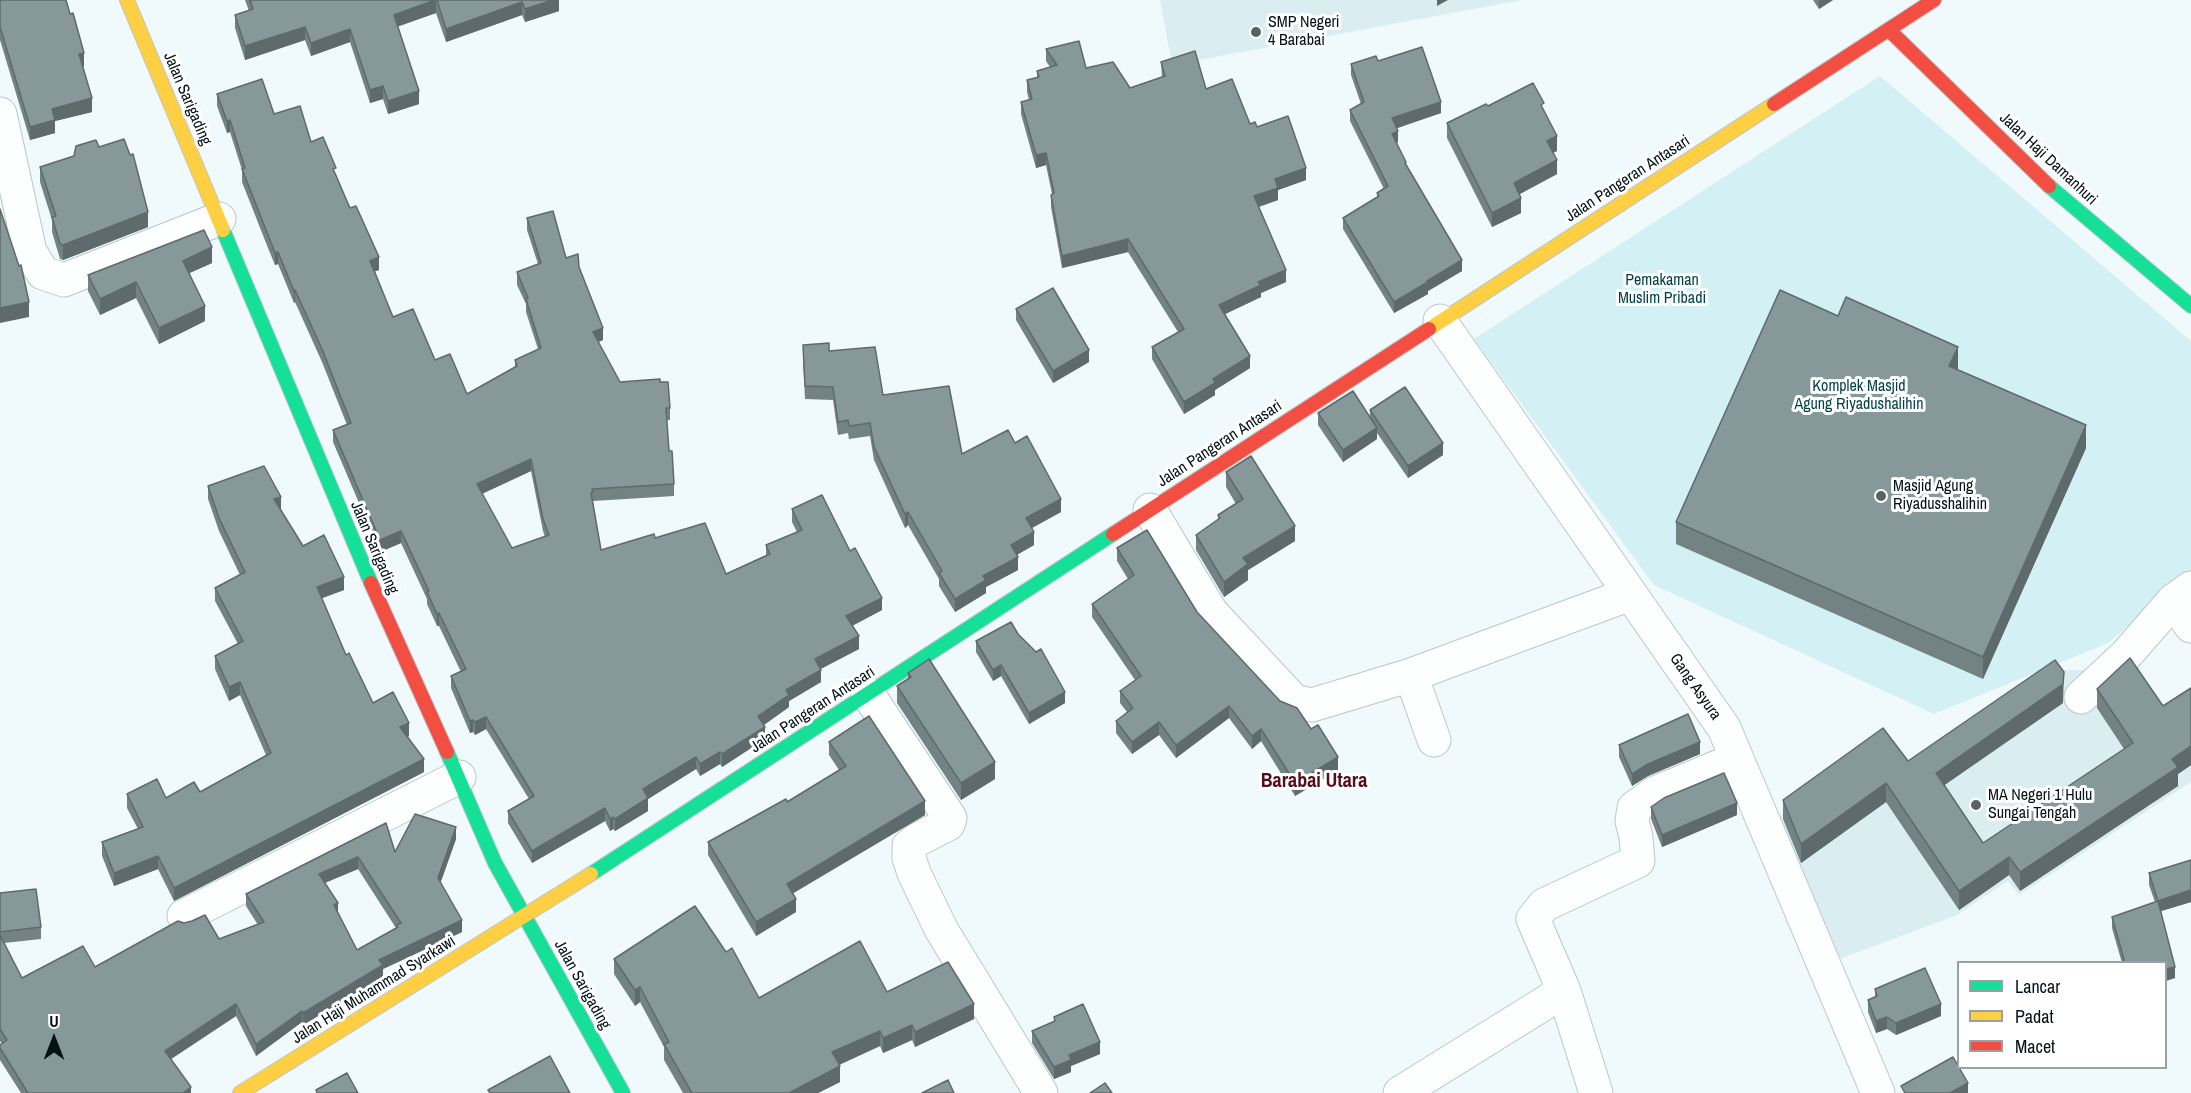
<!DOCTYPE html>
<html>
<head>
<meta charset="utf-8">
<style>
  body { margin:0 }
  #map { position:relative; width:2191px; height:1093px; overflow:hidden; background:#f0f9fb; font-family:"Archivo Narrow",sans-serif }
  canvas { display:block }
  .legend { position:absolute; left:1957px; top:961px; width:210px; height:108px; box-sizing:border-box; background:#fff; border:2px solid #9ba0a1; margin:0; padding:8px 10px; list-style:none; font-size:18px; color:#041215 }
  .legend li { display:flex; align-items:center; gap:12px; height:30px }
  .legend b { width:30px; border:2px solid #9ba0a1 }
  .north { position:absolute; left:24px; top:1009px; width:60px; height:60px; -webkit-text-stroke:4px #fff; paint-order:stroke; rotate:0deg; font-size:16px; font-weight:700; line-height:24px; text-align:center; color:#041215 }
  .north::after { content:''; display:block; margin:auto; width:21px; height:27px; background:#041215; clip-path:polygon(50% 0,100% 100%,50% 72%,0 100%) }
</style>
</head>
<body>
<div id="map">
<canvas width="2191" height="1093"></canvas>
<ul class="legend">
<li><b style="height:8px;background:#16e098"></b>Lancar</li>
<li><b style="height:8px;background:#ffcf43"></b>Padat</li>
<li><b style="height:8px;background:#f24e42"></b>Macet</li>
</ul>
<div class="north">U</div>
</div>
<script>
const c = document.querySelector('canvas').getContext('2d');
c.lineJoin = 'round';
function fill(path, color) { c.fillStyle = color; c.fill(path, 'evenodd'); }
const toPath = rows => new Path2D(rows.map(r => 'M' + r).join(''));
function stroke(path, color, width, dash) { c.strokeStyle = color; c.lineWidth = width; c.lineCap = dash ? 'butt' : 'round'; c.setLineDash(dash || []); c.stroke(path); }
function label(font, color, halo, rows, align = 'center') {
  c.font = font + ' "Archivo Narrow",sans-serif'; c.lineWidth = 6; c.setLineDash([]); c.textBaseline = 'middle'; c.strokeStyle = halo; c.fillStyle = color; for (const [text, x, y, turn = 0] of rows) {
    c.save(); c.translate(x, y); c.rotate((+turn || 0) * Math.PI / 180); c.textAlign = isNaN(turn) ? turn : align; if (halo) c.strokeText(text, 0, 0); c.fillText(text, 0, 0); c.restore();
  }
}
const built = toPath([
  [1160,0,1522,0,1172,65],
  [2059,670,2130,670,2164,720,2191,703,2191,782,2019,895,2008,881,1957,915,1829,963,1763,828,1884,740,1909,775]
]);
const green = toPath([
  [1880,76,2191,341,2191,573,2108,643,1934,714,1654,585,1474,339]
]);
const street = toPath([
  [0,114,30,252,43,273,64,280,219,219],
  [1440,321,1724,728,1878,1093],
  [1150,510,1211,612,1294,701,1312,705,1411,675],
  [2173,601,2191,626],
  [868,694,950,818,948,824,917,840,909,846,909,858,914,873,941,929,1041,1093],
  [2081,697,2126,655,2173,601,2191,588],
  [1434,740,1411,675,1630,594],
  [184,916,459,777],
  [1564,991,1533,919,1544,905,1638,861,1636,837,1632,821,1634,808,1655,793,1737,759],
  [1400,1093,1564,991,1596,1093]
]);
const fast = toPath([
  [2049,186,2191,306],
  [223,230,371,583],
  [447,752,495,863,623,1093],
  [591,874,1113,534]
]);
const slow = toPath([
  [127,0,223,230],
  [1429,329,1774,104],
  [240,1093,591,874]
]);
const jam = toPath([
  [1889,30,2049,186],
  [1774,104,1934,0],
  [1113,534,1429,329],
  [371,583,447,752]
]);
const wall = toPath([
  [0,0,84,66,83,66,92,112,55,121,55,133,30,140,0,40],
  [245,0,559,0,559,11,525,22,522,15,446,42,436,13,398,26,419,104,388,114,383,99,370,103,350,42,311,56,305,40,245,60,235,28,235,15,249,11],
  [1813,0,1833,0,1819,9],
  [1046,49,1130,88,1162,77,1161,62,1206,89,1250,124,1257,127,1306,180,1278,190,1278,200,1259,207,1286,282,1261,293,1261,297,1225,314,1250,368,1215,390,1215,395,1184,414,1152,359,1152,347,1178,332,1128,252,1062,268,1051,207,1051,195,1052,194,1046,165,1036,168,1021,114,1021,102,1029,100,1027,92,1027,80,1037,78,1037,71,1050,67,1046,61],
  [1378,61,1441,113,1396,128,1398,142,1397,143,1406,166,1462,271,1428,291,1428,294,1394,313,1343,229,1343,218,1377,197,1377,193,1384,189,1350,121,1350,110,1361,104,1351,75,1351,64],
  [217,94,274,114,311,142,336,174,350,208,379,270,375,271,393,317,467,394,515,368,515,360,538,349,526,312,526,304,517,285,517,272,538,264,527,230,527,218,566,258,579,267,603,340,598,342,620,382,660,382,670,408,670,420,667,420,669,451,674,484,674,496,593,501,601,550,655,538,726,574,766,555,766,545,797,532,792,522,792,509,850,551,882,610,852,626,859,649,820,669,821,682,789,701,789,707,764,725,765,739,722,767,720,764,700,776,696,769,648,799,648,811,615,831,613,829,610,831,605,821,532,863,508,823,508,811,529,799,486,729,475,735,473,732,470,733,451,688,451,676,461,672,439,626,437,626,427,604,427,599,401,543,380,552,333,442,333,430,347,425,322,362,295,302,294,303,278,264,275,265,268,248,242,182,242,170,230,132,227,133,217,106],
  [531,471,543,531,545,537,512,548,482,494],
  [1488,106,1544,110,1557,151,1553,152,1557,174,1520,194,1521,213,1492,227,1447,138,1447,123],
  [99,147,148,227,63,260,60,259,52,232,52,220,40,182,40,167],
  [212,263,189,273,205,321,159,344,136,298,100,315,88,291,88,275],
  [1016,309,1089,362,1053,383,1016,320],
  [829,351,883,395,962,454,1015,443,1061,512,1032,528,1034,545,1017,555,1018,570,986,587,986,593,955,612,939,586,939,579,908,525,905,528,874,460,870,436,849,439,848,433,838,435,833,400,805,399,803,358],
  [1958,369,1957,370,2086,448,1983,679,1676,544,1676,522],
  [1370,410,1443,455,1408,478,1377,433,1377,439,1343,462,1318,425,1318,413,1370,417],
  [1226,472,1295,541,1248,570,1248,580,1224,597,1196,550,1196,535,1218,519,1218,515,1236,504,1226,487],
  [208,486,281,510,303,546,344,590,322,598,346,655,373,703,409,736,407,737,424,772,174,901,158,869,114,886,102,856,102,842,138,829,127,808,127,794,166,798,200,792,266,755,240,695,229,701,215,669,215,656,238,644,215,601,215,588,240,575,219,531,208,499],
  [1117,548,1197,612,1338,770,1295,796,1261,741,1252,749,1229,718,1176,758,1159,735,1132,754,1116,733,1116,721,1127,712,1120,703,1120,691,1135,680,1092,617,1092,604,1128,579,1117,561],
  [1018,634,1065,703,1029,724,1001,676,993,681,976,652,976,641],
  [908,673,995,779,961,800,897,703,897,686,908,679],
  [2191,688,2191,765,2178,774,2178,786,2020,891,2009,875,1959,910,1886,802,1801,863,1783,819,1783,800,1908,761,2063,703,1944,785,1983,843,2124,749,2097,708,2097,689,2163,706],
  [829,742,925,815,792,893,796,912,756,936,708,855,708,842,787,802,839,770,829,755],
  [1619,745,1700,754,1648,776,1632,786,1619,757],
  [1651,807,1737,815,1662,847,1651,819],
  [386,823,395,852,456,839,440,883,462,932,383,969,383,977,303,1025,302,1022,256,1056,236,1016,171,1059,191,1093,21,1093,0,1060,0,1045,2,1044,0,1041,0,893,41,927,41,939,4,943,22,978,95,967,219,939,258,925,246,906,246,894],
  [358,869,396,928,357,950,338,913,325,883],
  [2149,873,2191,902,2161,911,2175,978,2166,963,2122,963,2112,928,2112,917,2155,902,2149,885],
  [726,952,759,998,887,992,974,1019,915,1047,912,1040,883,1053,880,1046,839,1065,840,1082,818,1093,683,1093,664,1060,664,1047,640,1002,635,1006,614,974,614,959],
  [1875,989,1941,1016,1896,1035,1887,1029,1876,1033,1868,1012,1868,1000,1875,997],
  [1054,1017,1100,1054,1071,1066,1071,1072,1054,1079,1032,1043,1032,1031,1054,1022]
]);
const shadedWall = toPath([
  [435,0,436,0,436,13,394,28,394,15],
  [553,0,559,0,559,11,525,22,525,9],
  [1437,0,1448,0,1437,6],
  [1819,0,1833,0,1819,9],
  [522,2,522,15,446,42,446,29],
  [305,27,305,40,245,60,245,46],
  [350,29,350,42,311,56,311,43],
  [84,53,84,66,79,67,79,54],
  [383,86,383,99,370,103,370,90],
  [419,91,419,104,388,114,388,101],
  [92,98,92,112,55,121,55,133,30,140,30,127,52,109],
  [1441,102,1441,113,1392,130,1392,118],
  [230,120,230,132,227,133,227,121],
  [1398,131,1398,142,1392,146,1392,134],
  [1557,136,1557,151,1547,156,1547,141],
  [1046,153,1046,165,1036,168,1036,155],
  [1557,160,1557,174,1514,197,1514,183],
  [1306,168,1306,180,1278,190,1278,200,1254,208,1254,196,1275,179],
  [1521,198,1521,213,1492,227,1492,213],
  [148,212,148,227,63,260,63,245],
  [1128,239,1128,252,1062,268,1062,256],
  [212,247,212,263,183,276,183,261],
  [278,252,278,264,275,265,275,253],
  [379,257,379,270,370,273,370,261],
  [1462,260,1462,271,1428,291,1428,294,1394,313,1394,302,1427,281],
  [1286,270,1286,282,1261,293,1261,297,1219,317,1219,305,1258,282],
  [136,282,136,298,100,315,100,299],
  [295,290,295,302,294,303,294,291],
  [29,302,29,317,0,323,0,308],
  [205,306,205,321,159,344,159,328],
  [603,328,603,340,593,344,593,332],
  [1958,347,1958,369,1949,388,1949,366],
  [1089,350,1089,362,1053,383,1053,371],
  [1250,356,1250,368,1215,390,1215,395,1184,414,1184,402,1213,379],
  [2086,425,2086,448,1983,679,1983,657],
  [1377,428,1377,439,1343,462,1343,450],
  [1443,443,1443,455,1408,478,1408,466],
  [531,459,531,471,477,496,477,484],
  [281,497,281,510,274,499],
  [1061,499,1061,512,1026,531,1026,518],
  [908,512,908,525,905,528,905,514],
  [1295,526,1295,541,1248,570,1248,580,1224,597,1224,582,1243,558],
  [401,531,401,543,380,552,380,540],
  [1034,532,1034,545,1011,558,1011,545],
  [1018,557,1018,570,986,587,986,593,955,612,955,599,983,576],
  [344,577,344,590,317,600,317,587],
  [882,598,882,610,846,629,846,616],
  [439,613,439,626,437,626,437,614],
  [859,636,859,649,815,672,815,659],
  [1001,665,1001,676,993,681,993,670],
  [821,670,821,682,789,701,789,707,758,729,758,716,786,690],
  [2064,672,2063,703,1936,791,1936,773],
  [240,682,240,695,229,701,229,687],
  [1065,692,1065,703,1029,724,1029,713],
  [1229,706,1229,718,1176,758,1176,745],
  [486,717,486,729,475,735,475,722],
  [473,720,473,732,470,733,470,721],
  [1159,722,1159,735,1132,754,1132,742],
  [409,723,409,736,400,740,400,727],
  [765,727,765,739,722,767,722,754],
  [1261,729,1261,741,1252,749,1252,736],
  [1700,742,1700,754,1648,776,1632,786,1632,774,1648,764],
  [2191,746,2191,765,2178,774,2178,786,2020,891,2020,872,2172,759],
  [720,752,720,764,700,776,700,764],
  [696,757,696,769,648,799,648,811,615,831,615,819,643,789],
  [1338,757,1338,770,1295,796,1295,783],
  [424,759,424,772,174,901,174,888],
  [995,762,995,779,961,800,961,783],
  [1886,783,1886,802,1801,863,1801,844],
  [925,801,925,815,787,897,787,884],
  [1737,803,1737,815,1662,847,1662,835],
  [605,808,605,821,532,863,532,851],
  [613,817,613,829,610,831,610,819],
  [456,827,456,839,438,890,438,878],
  [158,856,158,869,114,886,114,873],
  [358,857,358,869,319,885,319,874],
  [2009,857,2009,875,1959,910,1959,891],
  [2191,890,2191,902,2158,912,2158,901],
  [796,899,796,912,756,936,756,922],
  [338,903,338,915,334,905],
  [462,920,462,932,383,969,383,977,303,1025,303,1013,379,960],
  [2175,967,2175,978,2166,981,2166,969],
  [640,987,640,1002,635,1006,635,990],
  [236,1004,236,1016,165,1063,165,1051],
  [974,1004,974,1019,915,1047,915,1032],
  [1941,1004,1941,1016,1896,1035,1896,1023],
  [302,1011,302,1022,256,1056,256,1044],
  [1887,1017,1887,1029,1876,1033,1876,1021],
  [912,1025,912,1040,883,1053,883,1038],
  [880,1031,880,1046,832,1068,832,1052],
  [1100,1042,1100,1054,1071,1066,1071,1072,1054,1079,1054,1067,1069,1055],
  [840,1066,840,1082,818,1093,789,1093],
  [1968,1083,1968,1093,1950,1093],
  [191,1087,191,1093,183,1093]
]);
const building = toPath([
  [0,0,66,0,70,14,73,13,84,53,79,54,92,98,52,109,55,120,30,127,0,27,0,0],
  [250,0,435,0,394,15,419,91,388,101,383,86,370,90,350,29,311,43,305,27,245,46,235,15,253,9,250,0],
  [437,0,553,0,525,9,522,2,446,29,437,0],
  [1079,41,1086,68,1113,62,1130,88,1165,76,1161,62,1195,51,1206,89,1232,79,1250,124,1255,122,1257,127,1288,116,1306,168,1275,179,1278,188,1254,196,1286,270,1258,282,1261,285,1219,305,1250,356,1213,379,1215,383,1184,402,1152,347,1184,329,1128,239,1062,256,1051,195,1054,193,1046,153,1036,155,1021,102,1032,99,1027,80,1039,77,1037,71,1057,65,1046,49,1079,41],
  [1422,47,1441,102,1392,118,1398,131,1392,134,1406,162,1405,163,1462,260,1427,281,1428,282,1394,302,1343,218,1379,196,1377,193,1388,186,1350,110,1364,102,1351,64,1376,56,1378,61,1422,47],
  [262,79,274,114,300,106,311,142,323,137,336,168,333,169,350,208,356,206,379,257,370,261,393,317,413,309,435,360,450,354,467,394,517,366,515,360,541,348,526,299,528,298,517,272,541,263,527,218,553,211,566,258,578,254,579,267,603,328,593,332,620,382,660,379,660,382,668,382,670,408,666,408,669,451,672,451,674,484,592,489,593,492,591,493,601,550,654,534,655,538,705,523,726,574,770,554,766,545,802,530,792,509,822,495,850,551,855,548,882,598,846,616,859,636,815,659,821,670,786,690,789,695,758,716,765,727,722,754,720,752,700,764,696,757,643,789,648,798,615,819,613,817,610,819,605,808,532,851,508,811,534,796,486,717,475,722,473,720,470,721,451,676,466,669,439,613,437,614,427,592,429,591,401,531,380,540,333,430,351,423,322,349,295,290,294,291,278,252,275,253,268,235,242,169,245,168,230,120,227,121,217,94,262,79],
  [531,459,543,519,549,535,512,548,477,484,531,459],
  [1533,83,1544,103,1541,105,1557,136,1547,141,1557,160,1514,183,1521,198,1492,213,1447,123,1486,104,1488,106,1533,83],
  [124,139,130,155,133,154,148,212,63,245,60,244,52,217,56,216,40,167,74,156,76,146,96,140,99,147,124,139],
  [0,209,19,266,21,265,29,302,0,308,0,209],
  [204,230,212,247,183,261,205,306,159,328,136,282,100,299,88,275,204,230],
  [1053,288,1089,350,1053,371,1016,309,1053,288],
  [1780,290,1838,316,1846,297,1958,347,1949,366,2086,425,1983,657,1676,522,1780,290],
  [829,343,829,351,875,347,883,395,949,386,962,454,1008,430,1015,443,1027,436,1061,499,1026,518,1034,532,1011,545,1018,557,983,576,986,580,955,599,939,573,942,571,908,512,905,514,874,447,870,423,849,426,848,420,838,422,833,387,805,386,803,345,829,343],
  [1405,387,1443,443,1408,466,1370,410,1405,387],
  [1353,391,1377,428,1343,450,1318,413,1353,391],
  [1251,456,1295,526,1243,558,1248,564,1224,582,1196,535,1220,518,1218,515,1243,499,1226,472,1251,456],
  [264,466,281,497,274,499,303,546,324,535,344,577,317,587,346,655,349,653,373,703,393,692,409,723,400,727,424,759,174,888,158,856,114,873,102,842,143,827,127,794,157,779,166,798,194,782,200,792,271,753,240,682,229,687,215,656,243,641,215,588,245,572,219,518,208,486,264,466],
  [1147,530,1197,612,1280,701,1297,708,1311,729,1318,725,1338,757,1295,783,1261,729,1252,736,1229,706,1176,745,1159,722,1132,742,1116,721,1133,708,1120,691,1141,676,1092,604,1134,575,1117,548,1147,530],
  [1011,622,1018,634,1036,652,1041,649,1065,692,1029,713,1001,665,993,670,976,641,1011,622],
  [2130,658,2163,706,2191,688,2191,746,2172,759,2178,767,2020,872,2009,857,1959,891,1886,783,1801,844,1783,800,1883,728,1908,761,2055,660,2064,672,2063,684,1936,773,1983,843,2133,743,2097,689,2130,658],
  [929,659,995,762,961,783,897,686,911,677,908,673,929,659],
  [1688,714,1700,742,1648,764,1632,774,1619,745,1688,714],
  [869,716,925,801,787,884,796,899,756,922,708,842,786,799,787,802,846,766,829,742,869,716],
  [1724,773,1737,803,1662,835,1651,807,1664,798,1724,773],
  [415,814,456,827,438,878,462,920,379,960,383,965,303,1013,302,1011,256,1044,236,1004,165,1051,191,1087,183,1093,28,1093,0,1048,0,1045,7,1040,0,1029,0,935,22,978,83,946,95,967,178,921,184,923,192,921,205,915,219,939,264,922,246,894,386,823,395,852,415,814],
  [358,857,401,923,396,925,398,927,357,950,334,905,338,903,319,874,358,857],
  [2191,860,2191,890,2158,901,2149,873,2191,860],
  [36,889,41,927,0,932,0,893,36,889],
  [2158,901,2175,967,2166,969,2166,963,2125,963,2112,917,2158,901],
  [695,906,726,952,732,948,759,998,860,941,887,992,948,962,974,1004,915,1032,912,1025,883,1038,880,1031,832,1052,840,1066,789,1093,692,1093,664,1044,669,1042,640,987,635,990,614,959,695,906],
  [1925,968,1941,1004,1896,1023,1887,1017,1876,1021,1868,1000,1877,996,1875,989,1925,968],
  [1083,1004,1100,1042,1069,1055,1071,1060,1054,1067,1032,1031,1055,1021,1054,1017,1083,1004],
  [550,1056,570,1093,490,1093,488,1090,550,1056],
  [1953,1057,1968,1083,1950,1093,1905,1093,1901,1086,1953,1057],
  [347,1073,358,1093,317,1093,316,1090,347,1073],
  [948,1080,954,1093,922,1093,948,1080],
  [1105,1083,1112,1093,1090,1093,1105,1083]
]);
const markers = [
  [1256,32,6,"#576366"],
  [1881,496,6,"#576366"],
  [1976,805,6,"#576366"]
];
const poiNames = [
  ["SMP Negeri",1268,23],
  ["4 Barabai",1268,41],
  ["Masjid Agung",1893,487],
  ["Riyadusshalihin",1893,505],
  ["MA Negeri 1 Hulu",1988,796],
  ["Sungai Tengah",1988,814]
];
const streetNames = [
  ["Jalan Sarigading",187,99,67],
  ["Jalan Haji Damanhuri",2048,159,43],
  ["Jalan Pangeran Antasari",1628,179,-33],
  ["Jalan Pangeran Antasari",1220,444,-33],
  ["Jalan Sarigading",374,548,67],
  ["Gang Asyura",1695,687,55],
  ["Jalan Pangeran Antasari",813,710,-33],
  ["Jalan Sarigading",582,985,61],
  ["Jalan Haji Muhammad Syarkawi",374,990,-32]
];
const parkNames = [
  ["Pemakaman",1662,281],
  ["Muslim Pribadi",1662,299],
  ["Komplek Masjid",1859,387],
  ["Agung Riyadushalihin",1859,405]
];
const quarterNames = [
  ["Barabai Utara",1314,782]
];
fill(built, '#daeef2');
fill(green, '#d3f0f4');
stroke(street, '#bbc7ca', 35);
stroke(fast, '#bbc7ca', 16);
stroke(slow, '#bbc7ca', 16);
stroke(jam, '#bbc7ca', 16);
stroke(street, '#fdfefe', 33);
stroke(fast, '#16e098', 14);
stroke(slow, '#ffcf43', 14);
stroke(jam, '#f24e42', 14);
fill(wall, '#738384');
fill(shadedWall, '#5e6a6c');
fill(building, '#86989a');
stroke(building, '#5e6a6c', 1.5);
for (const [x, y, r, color] of markers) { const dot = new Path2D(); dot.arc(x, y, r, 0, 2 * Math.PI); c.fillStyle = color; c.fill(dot); stroke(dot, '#fff', 2); }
label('16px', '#041215', '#fff', poiNames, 'left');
label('16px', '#041215', '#fff', streetNames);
label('16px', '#003f47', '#fff', parkNames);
label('bold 20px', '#540f1d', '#fff', quarterNames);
</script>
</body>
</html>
